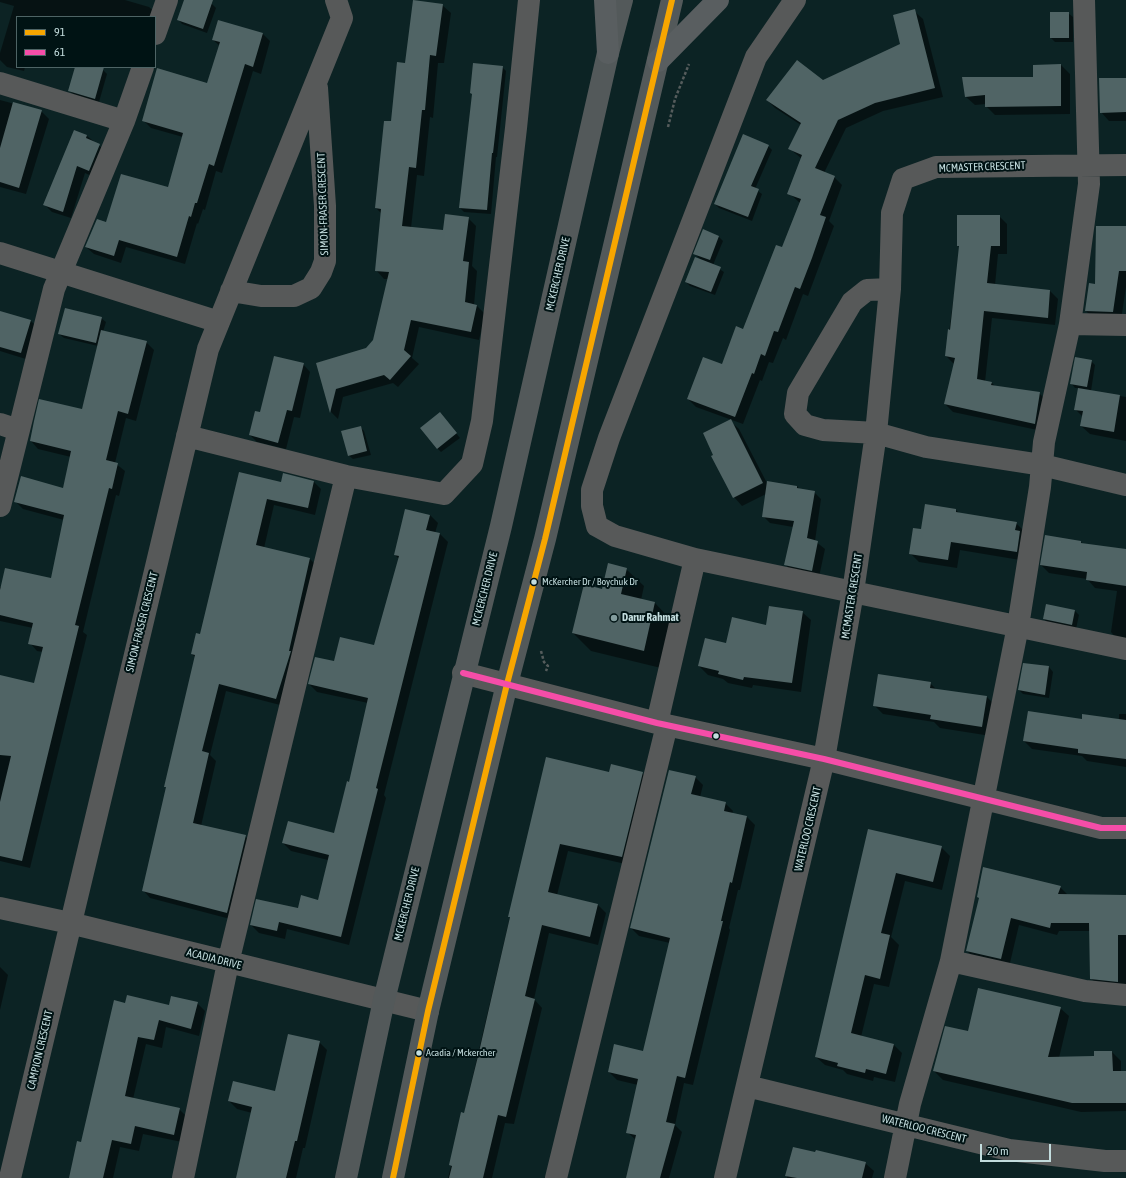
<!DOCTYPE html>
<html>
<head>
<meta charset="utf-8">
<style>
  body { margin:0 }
  #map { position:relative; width:1126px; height:1178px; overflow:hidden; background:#0c2324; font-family:"Asap Condensed",sans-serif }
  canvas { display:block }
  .legend { position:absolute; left:16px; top:16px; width:140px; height:52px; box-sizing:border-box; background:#001314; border:1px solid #4e6465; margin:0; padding:5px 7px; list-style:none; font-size:12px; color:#c3ddde }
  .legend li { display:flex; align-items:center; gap:8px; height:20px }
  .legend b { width:20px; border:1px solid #4e6465 }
  .scale { position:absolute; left:980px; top:1144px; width:71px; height:18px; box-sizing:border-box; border:2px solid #c3ddde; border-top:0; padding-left:5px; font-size:12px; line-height:14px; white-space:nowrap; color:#c3ddde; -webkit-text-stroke:3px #001314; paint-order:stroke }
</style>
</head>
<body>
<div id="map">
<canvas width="1126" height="1178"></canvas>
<ul class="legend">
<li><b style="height:5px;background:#f7a600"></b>91</li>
<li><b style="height:5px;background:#f54da8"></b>61</li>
</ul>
<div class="scale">20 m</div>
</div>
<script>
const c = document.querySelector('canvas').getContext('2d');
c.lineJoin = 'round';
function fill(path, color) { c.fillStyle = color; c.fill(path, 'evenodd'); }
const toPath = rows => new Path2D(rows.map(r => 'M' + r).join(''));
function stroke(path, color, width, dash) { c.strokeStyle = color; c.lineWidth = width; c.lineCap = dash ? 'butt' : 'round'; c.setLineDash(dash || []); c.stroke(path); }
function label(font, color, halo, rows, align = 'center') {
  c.font = font + ' "Asap Condensed",sans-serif'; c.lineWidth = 4; c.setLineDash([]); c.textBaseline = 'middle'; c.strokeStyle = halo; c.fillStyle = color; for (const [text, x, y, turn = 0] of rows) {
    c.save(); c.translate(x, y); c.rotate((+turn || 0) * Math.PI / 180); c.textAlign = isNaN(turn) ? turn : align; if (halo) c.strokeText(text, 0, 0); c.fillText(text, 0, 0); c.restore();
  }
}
const shadow = toPath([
  [0,0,125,0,149,7,158,15,155,17,17,17,17,67,25,67,24,71,7,67,0,60,0,53,14,6,0,2],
  [185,0,200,0,212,4,216,8,207,33,182,24,178,19],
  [442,5,451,13,444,63,438,63,433,118,430,117,424,176,417,175,411,228,444,231,468,218,476,226,472,266,477,271,474,305,477,306,485,314,479,340,419,327,412,358,419,364,398,387,393,383,343,397,338,419,331,412,317,363,367,349,374,341,389,279,384,279,376,270,382,214,376,208,392,122,406,64],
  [914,11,923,19,943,97,883,111,846,128,824,173,834,177,842,185,829,221,834,226,808,296,803,294,786,340,783,338,773,363,769,362,762,381,760,380,743,424,696,407,688,399,722,366,744,330,783,249,800,203,789,193,802,159,790,149,801,125,775,108,767,100,823,81,902,44],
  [1051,13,1068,13,1073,17,1073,42,1055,42,1051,38],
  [263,34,270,41,261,74,253,71,222,173,216,171,205,210,203,209,198,224,197,223,185,264,126,247,121,263,94,254,86,247,107,223,168,188,183,137,151,128,143,120,208,84,220,46,213,40],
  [1061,65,1070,74,1070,114,995,115,986,106,986,104,975,105,966,97,1034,78],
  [72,67,93,67,103,70,107,74,99,102,74,95,70,91,76,68],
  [502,67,506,71,497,157,496,157,491,214,464,212,460,208],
  [1126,79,1126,121,1109,121,1101,112],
  [0,100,41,111,49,119,26,194,0,187],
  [75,132,87,136,107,152,96,178,85,173,71,218,52,212,45,205],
  [768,146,772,150,755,189,762,194,752,221,719,208,715,204],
  [958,216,999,216,1007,224,1007,254,998,254,995,285,1050,291,1058,299,1055,325,992,318,985,382,992,383,995,386,1039,393,1047,401,1042,431,953,412,945,404,954,364,946,356,960,248,958,246],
  [1126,227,1126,287,1121,320,1094,319,1086,311],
  [704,231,719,237,723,241,713,265,724,272,715,295,690,286,686,282,702,261,695,254],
  [0,312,31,321,38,328,29,360,0,351],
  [101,318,106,322,103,332,146,342,154,350,136,421,126,418,115,463,125,471,119,496,116,495,83,632,87,635,30,868,0,861,0,676,35,684,43,652,37,651,30,643,33,628,0,621,0,587,52,580,64,520,23,509,16,502,63,489,71,457,38,449,31,441,82,410,98,346,64,338,59,334],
  [1091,361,1095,365,1091,391,1126,397,1126,441,1090,434,1081,426,1083,417,1075,409,1079,388,1075,388,1071,383],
  [303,364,310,372,300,418,294,417,286,449,257,442,250,435,261,413],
  [440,413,460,438,441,452,437,448],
  [730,421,739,429,768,485,797,486,800,490,814,492,821,499,815,541,825,549,819,577,792,572,785,564,793,527,770,523,763,516,766,494,742,506,734,497],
  [360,427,364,431,371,455,353,459,348,455],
  [240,473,281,483,314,482,321,489,315,515,274,505,264,548,310,559,317,566,284,706,226,691,210,755,216,761,201,826,245,836,252,844,234,920,150,898,143,890,167,788,165,786,196,658,192,654,201,635],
  [956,510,960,514,1016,523,1025,532,1026,561,960,550,957,568,919,562,910,553,922,530],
  [430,515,438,523,435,533,440,534,448,542,384,795,386,798,349,945,287,929,285,939,259,933,251,925,319,901,328,860,291,851,283,843,335,834,350,783,368,703,317,692,309,684,335,662,375,646,399,559,395,555],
  [1081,542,1083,544,1126,550,1126,642,1119,641,1111,632,1117,591,1095,588,1087,579,1049,573,1041,565],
  [626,569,644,586,641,600,655,603,672,621,661,668,591,651,573,633,603,590],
  [1075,611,1079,615,1076,629,1048,623,1044,619],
  [802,612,811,620,801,692,753,685,752,688,728,683,723,679,708,675,699,666,726,644],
  [1049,667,1053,672,1049,698,1023,694,1019,690],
  [930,683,937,690,987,697,996,706,991,736,940,728,934,722,883,714,874,705],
  [1119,714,1126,714,1126,767,1087,761,1082,756,1032,749,1024,741,1083,721,1119,720],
  [547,758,610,774,642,773,650,781,630,865,568,851,557,895,598,905,606,913,598,945,549,933,534,999,542,1008,514,1124,505,1123,492,1178,448,1178,451,1166,450,1165,464,1114],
  [695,777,703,785,700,797,725,803,733,811,732,814,747,817,755,825,740,890,738,890,729,928,730,930,693,1085,684,1083,675,1125,682,1132,669,1178,627,1178,636,1140,627,1132,638,1085,617,1080,609,1072,644,1052,670,943,639,936,631,928],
  [869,830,941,847,950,856,942,890,905,881,891,937,899,945,889,987,874,984,861,1037,893,1044,902,1053,895,1082,874,1077,873,1081,847,1074,843,1070,825,1065,816,1057],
  [1060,887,1069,896,1126,896,1126,989,1098,986,1091,978,1090,931,1059,931,1057,935,1019,925,1009,967,975,959,967,951,980,899,978,897],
  [0,967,8,975,0,1010],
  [197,1003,205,1011,199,1036,166,1027,162,1048,146,1044,133,1099,179,1109,187,1117,182,1142,143,1134,139,1151,120,1147,113,1178,70,1178,126,1004,170,1006],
  [1060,1008,1069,1016,1059,1058,1095,1057,1112,1052,1121,1061,1121,1072,1126,1072,1126,1111,1081,1112,943,1080,934,1071,969,1032],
  [319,1042,327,1050,305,1148,303,1148,296,1178,237,1178,252,1113,237,1109,229,1101,275,1092],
  [793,1148,865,1163,874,1171,872,1178,787,1178]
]);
const building = toPath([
  [184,0,213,0,203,29,177,20],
  [413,0,443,4,436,56,430,55,425,110,422,110,416,168,409,167,402,226,443,230,445,214,469,217,463,261,469,262,465,302,477,305,471,332,411,320,404,350,411,356,390,380,384,375,336,389,330,413,316,363,366,348,373,340,389,272,375,271,381,209,375,208,384,121,391,121,397,62,405,63],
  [915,9,935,88,875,103,838,120,815,168,835,176,820,215,826,217,812,258,800,289,795,287,778,332,774,331,765,356,761,354,754,374,752,373,735,417,687,399,703,357,722,364,736,326,743,329,776,245,782,247,801,199,787,194,802,155,788,149,801,123,766,100,797,60,823,80,900,44,893,15],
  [1050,12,1069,12,1069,38,1050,38],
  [218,20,263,33,253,67,245,64,214,166,209,164,197,203,195,203,191,217,189,216,177,257,119,240,114,256,85,247,97,219,106,222,121,174,168,187,183,133,142,121,157,68,207,83,220,42,212,40],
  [473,63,503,66,493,153,492,153,487,210,459,208,472,94,470,93],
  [1061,64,1061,106,985,107,985,95,965,97,962,77,1033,77,1033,65],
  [75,67,104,67,95,99,68,91],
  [1099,78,1126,78,1126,112,1100,113],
  [13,102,42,110,19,188,0,182,0,148],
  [74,130,87,135,86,138,100,144,89,171,77,166,63,212,43,205],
  [743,134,769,145,751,186,759,189,748,217,714,204],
  [957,215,1000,215,1000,246,991,246,987,283,1050,290,1048,318,984,311,977,379,992,382,991,385,1040,392,1035,424,944,404,955,358,945,356,948,329,950,330,952,312,959,246,957,246],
  [1096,226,1126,226,1126,271,1119,271,1113,312,1085,311,1089,283,1095,284],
  [703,229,719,236,710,260,693,254],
  [695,257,721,267,711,292,685,282],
  [65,308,102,317,96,343,58,334],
  [0,311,31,320,21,353,0,347],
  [101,330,147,341,128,414,118,411,106,460,118,463,112,489,109,488,75,625,79,626,22,861,0,856,0,802,11,756,0,755,0,675,34,683,43,647,28,644,33,623,0,615,0,590,5,568,51,578,64,515,14,502,21,476,63,488,71,451,30,441,34,421,39,399,82,409],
  [274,356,304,363,292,411,287,410,278,443,249,435,255,411,260,412],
  [1075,357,1092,360,1087,387,1070,384],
  [1078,388,1120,395,1114,432,1080,426,1083,411,1074,410],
  [440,412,457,433,437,449,420,428],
  [731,419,763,483,733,498,711,456,713,455,703,433],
  [361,426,367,451,348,456,341,431],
  [239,472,281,482,283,473,314,481,308,508,267,499,256,545,310,558,289,651,291,651,276,699,219,684,202,751,209,753,193,823,246,835,227,913,142,891,166,787,164,787,195,655,191,654,196,633,200,634],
  [767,481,797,486,797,488,815,491,807,538,818,541,812,571,784,565,794,521,762,517],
  [925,504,956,509,956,512,1017,522,1015,530,1020,531,1017,552,951,542,948,560,909,554,913,528,921,529],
  [405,509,430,515,426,530,440,533,376,788,378,789,341,937,279,922,277,931,250,925,256,899,298,908,301,895,318,900,329,855,282,843,288,821,334,833,347,781,349,782,368,698,308,684,315,657,334,661,340,637,374,645,399,556,394,555],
  [1045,535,1081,541,1081,543,1126,549,1126,586,1086,580,1087,572,1040,565],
  [608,563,627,568,621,594,655,602,644,651,572,633,584,584,602,589],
  [1046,604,1075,610,1072,625,1043,619],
  [769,606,803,611,792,683,744,677,743,680,718,674,719,671,698,666,705,638,726,643,732,617,766,625],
  [1023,663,1049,666,1045,695,1018,690],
  [878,674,931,682,930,688,987,696,982,727,930,719,931,715,873,706],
  [1028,711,1082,719,1082,714,1126,720,1126,759,1078,753,1078,749,1023,741],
  [546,757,609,772,611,764,643,772,622,857,560,844,548,892,598,904,590,937,542,925,525,996,535,999,506,1117,498,1115,483,1178,449,1178,452,1166,449,1165,461,1112,464,1113,479,1052,510,917,508,917],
  [669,770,696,776,691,794,726,802,724,811,747,816,732,883,730,882,721,921,723,921,685,1078,677,1076,666,1122,675,1124,660,1178,626,1178,636,1135,626,1133,638,1079,608,1072,614,1044,643,1051,670,938,630,928],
  [868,829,942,846,933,882,896,873,881,933,890,935,880,979,865,975,851,1033,894,1044,886,1074,866,1069,865,1073,837,1066,838,1063,815,1057],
  [983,867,1061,886,1058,894,1126,895,1126,935,1118,935,1118,982,1090,979,1089,923,1051,923,1050,928,1011,918,1001,959,966,951,979,898,977,897],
  [978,988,1061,1007,1048,1057,1094,1056,1094,1051,1112,1051,1113,1071,1126,1071,1126,1103,1072,1103,933,1071,945,1026,968,1031],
  [127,995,169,1005,171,996,198,1002,191,1029,159,1020,154,1040,138,1037,125,1096,180,1108,174,1135,135,1126,131,1144,112,1140,103,1178,69,1178,77,1141,81,1142,114,1000,125,1003],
  [288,1034,320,1041,297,1141,295,1141,286,1178,236,1178,252,1107,228,1101,233,1081,275,1091],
  [793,1147,815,1152,816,1150,866,1162,862,1178,797,1178,785,1176]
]);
const path = toPath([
  [668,127,675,99,689,64],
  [541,651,544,662,548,666,546,671]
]);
const minor = toPath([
  [795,0,756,57,609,438,592,490,592,506,597,526,615,536,695,559,1126,649],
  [155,34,167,0],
  [0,83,124,121],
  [0,253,219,322],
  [890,289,867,290,852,302,798,393,795,414,805,425,823,430,876,433,890,289,892,213,903,179,936,167,1126,165],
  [231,291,261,296,294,296,311,288,321,272,325,261,325,206,317,88],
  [1070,324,1126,325],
  [0,424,18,430],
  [187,436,346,476,444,494,472,464,482,421,516,128,529,0],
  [0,506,54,289,124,121,143,67],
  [463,673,657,723,824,759,1101,828,1126,828],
  [657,723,695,559],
  [0,908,70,923,428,1011],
  [951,961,1085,991,1126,995],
  [747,1086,1009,1150,1105,1161,1126,1161],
  [10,1178,208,349,342,18,336,0],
  [183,1178,228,963,346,476],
  [556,1178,667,725],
  [725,1178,824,759,853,592,876,433,926,447,1042,465,1126,485],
  [895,1178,910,1104,951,961,1018,626,1040,487,1044,442,1070,324,1089,184,1084,0]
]);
const major = toPath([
  [346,1178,384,1000,501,526,608,53,622,0],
  [393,1178,428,1011,507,684,545,539,672,0]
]);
const highway = toPath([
  [605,0,608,53],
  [658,61,718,0]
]);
const bus1 = toPath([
  [393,1178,428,1011,507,684,545,539,672,0]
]);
const bus2 = toPath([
  [463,673,657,723,824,759,1101,828,1126,828]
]);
const markers = [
  [534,582,3.5,"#c3ddde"],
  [614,618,4,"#839c9d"],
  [716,736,3.5,"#c3ddde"],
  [419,1053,3.5,"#c3ddde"]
];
const busNames = [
  ["McKercher Dr / Boychuk Dr",542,582],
  ["Acadia / Mckercher",426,1053]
];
const streetNames = [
  ["MCMASTER CRESCENT",982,167,-2],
  ["SIMON-FRASER CRESCENT",323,204,-92],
  ["MCKERCHER DRIVE",558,274,-77],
  ["MCKERCHER DRIVE",485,589,-76],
  ["MCMASTER CRESCENT",852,596,-81],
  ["SIMON-FRASER CRESCENT",142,622,-76],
  ["WATERLOO CRESCENT",808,829,-77],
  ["MCKERCHER DRIVE",407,904,-76],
  ["ACADIA DRIVE",214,959,14],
  ["CAMPION CRESCENT",40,1050,-77],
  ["WATERLOO CRESCENT",924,1129,14]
];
const poiNames = [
  ["Darur Rahmat",622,618]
];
fill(shadow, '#0007');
fill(building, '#506465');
stroke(path, '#555c5c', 2.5, [3, 2]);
stroke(minor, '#575959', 22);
stroke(major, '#53595a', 22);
stroke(highway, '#595e60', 22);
stroke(bus1, '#f7a600', 6);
stroke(bus2, '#f54da8', 6);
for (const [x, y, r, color] of markers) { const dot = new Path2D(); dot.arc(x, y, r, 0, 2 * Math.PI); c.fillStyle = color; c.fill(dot); stroke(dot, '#001314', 1.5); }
label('10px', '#c3ddde', '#001314', busNames, 'left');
label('11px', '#c3ddde', '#001314', streetNames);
label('bold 11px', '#c3ddde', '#001314', poiNames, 'left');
</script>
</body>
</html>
